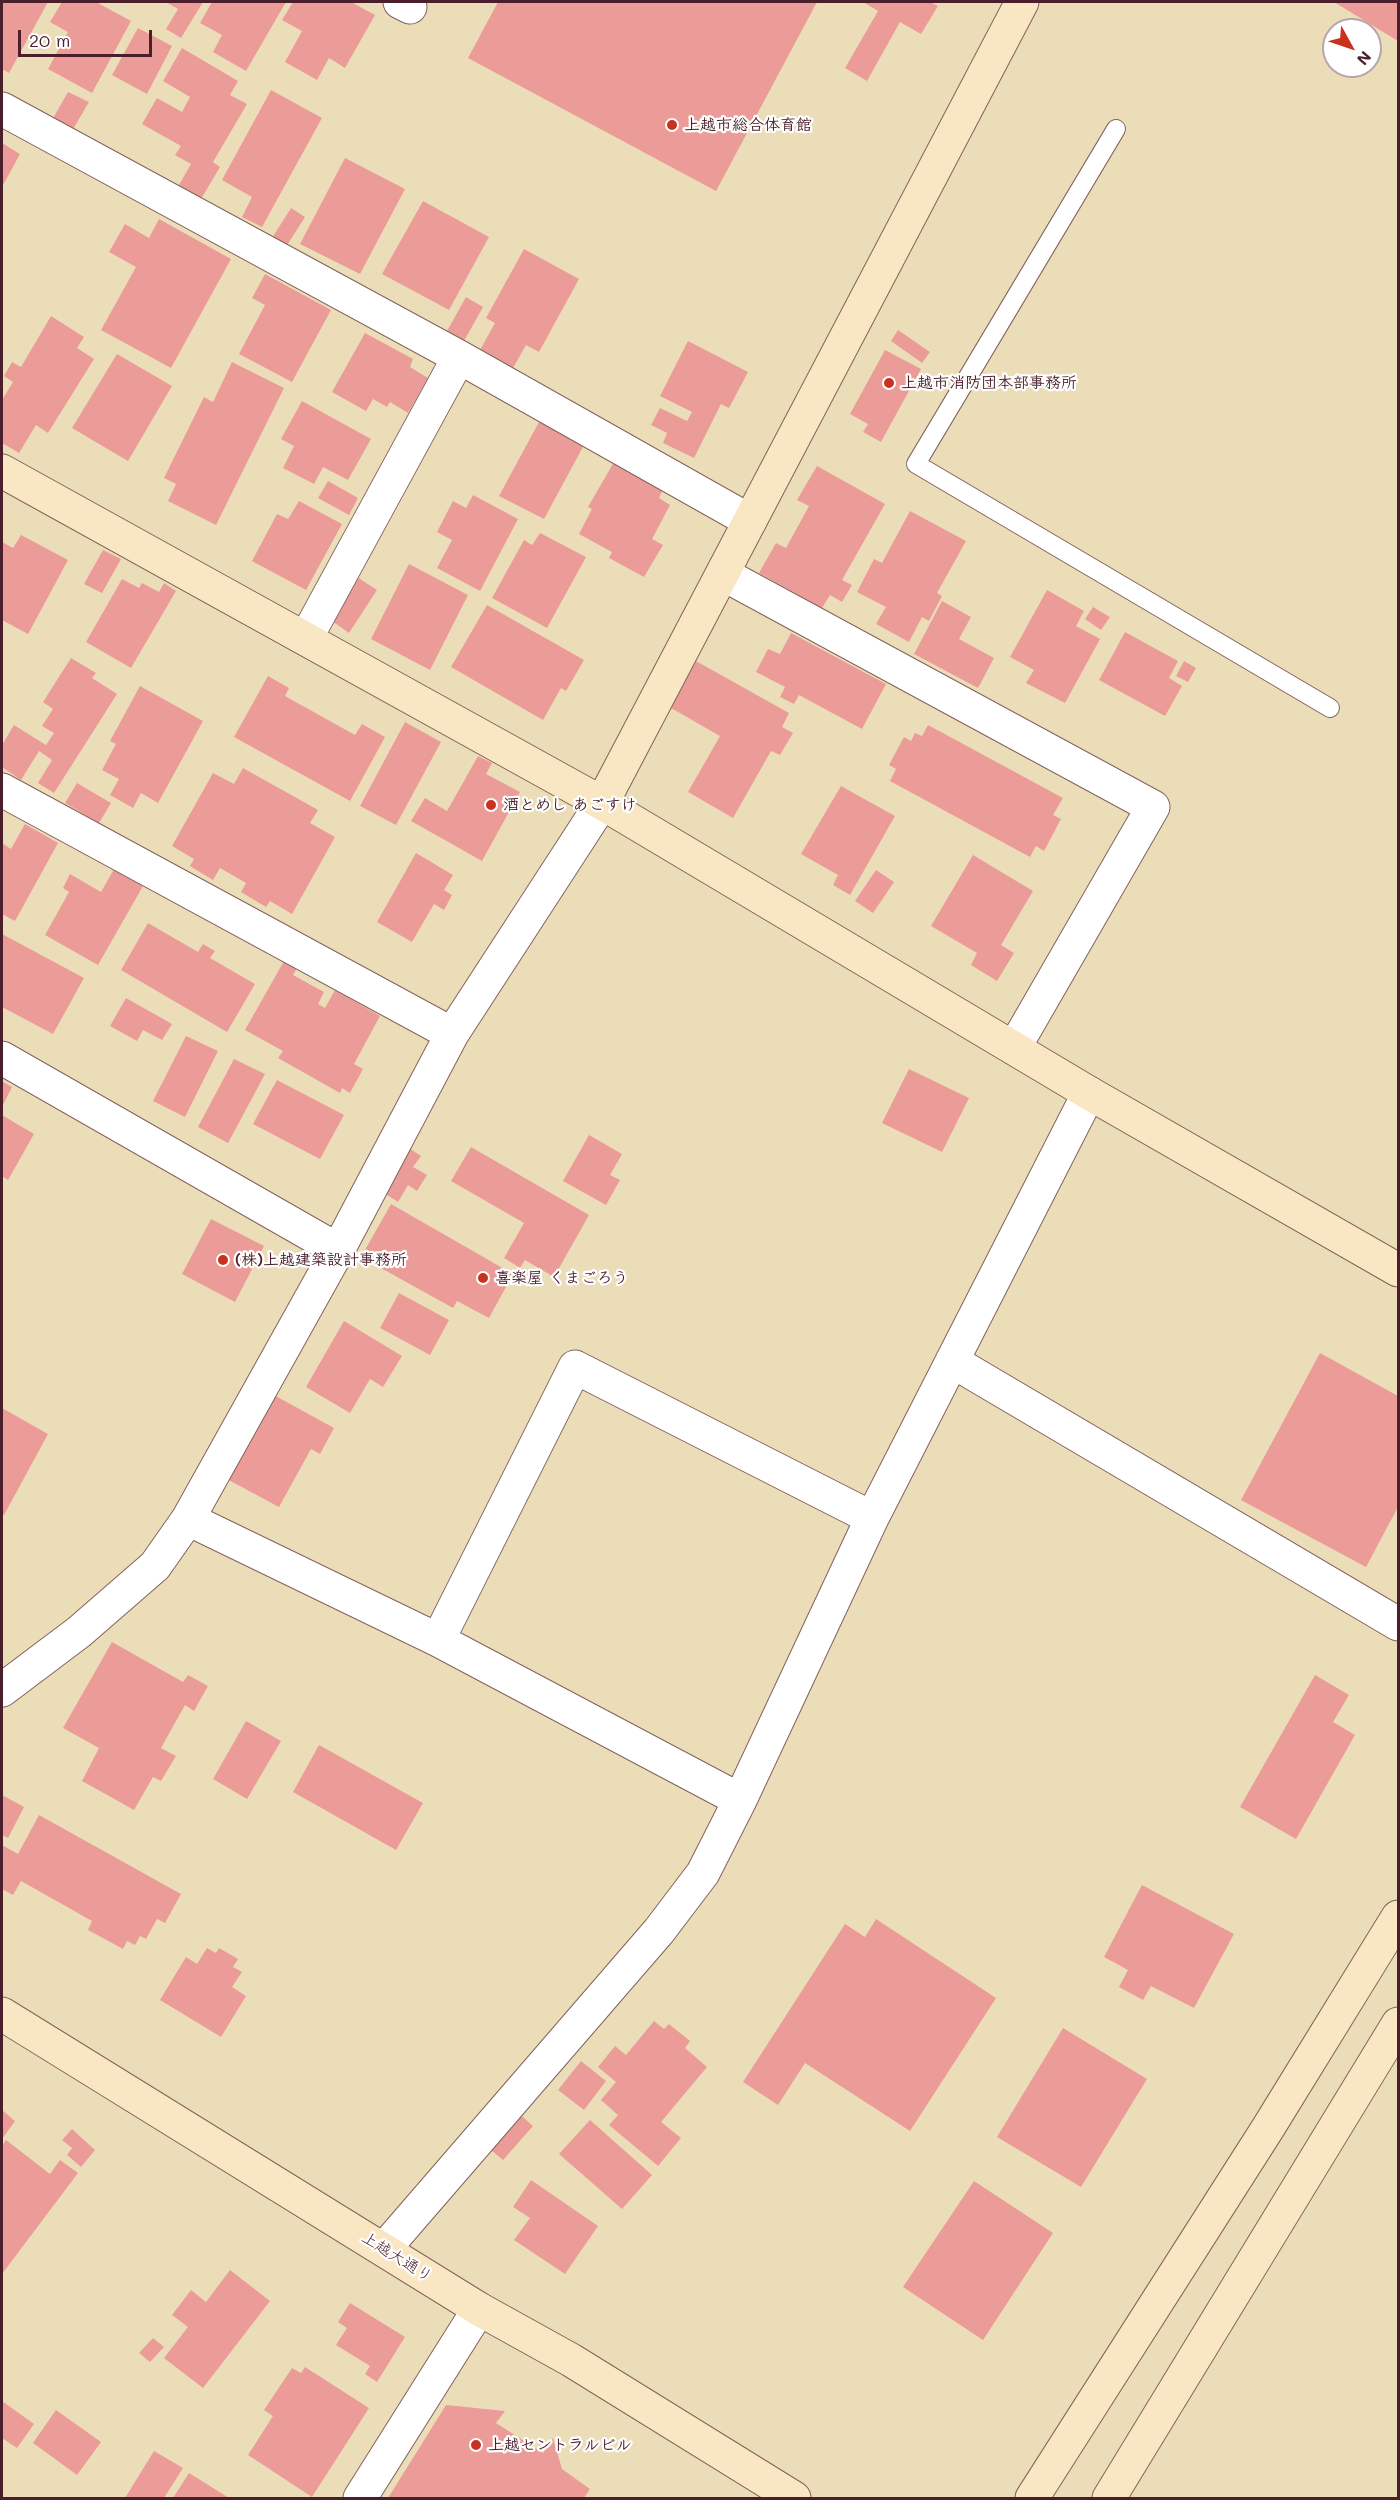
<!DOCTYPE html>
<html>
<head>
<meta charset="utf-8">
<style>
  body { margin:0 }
  #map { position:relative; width:1400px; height:2500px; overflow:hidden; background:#ecddb9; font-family:Mali,sans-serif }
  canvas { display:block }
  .frame { position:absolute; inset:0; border:3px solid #4a1f2b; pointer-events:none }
  .north { position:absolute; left:1322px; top:18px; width:60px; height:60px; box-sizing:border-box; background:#fff; border:2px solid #b7a5aa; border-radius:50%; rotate:130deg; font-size:16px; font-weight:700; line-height:24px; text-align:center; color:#4a1f2b }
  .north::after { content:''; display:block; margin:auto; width:21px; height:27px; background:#c8321e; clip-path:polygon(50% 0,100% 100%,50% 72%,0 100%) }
  .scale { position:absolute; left:18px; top:30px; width:134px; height:27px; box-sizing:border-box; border:3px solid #4a1f2b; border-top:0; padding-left:8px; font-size:18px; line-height:21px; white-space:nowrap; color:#4a1f2b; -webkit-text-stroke:4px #fff; paint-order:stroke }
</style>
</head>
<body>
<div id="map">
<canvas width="1400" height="2500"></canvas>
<div class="frame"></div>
<div class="north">N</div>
<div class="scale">20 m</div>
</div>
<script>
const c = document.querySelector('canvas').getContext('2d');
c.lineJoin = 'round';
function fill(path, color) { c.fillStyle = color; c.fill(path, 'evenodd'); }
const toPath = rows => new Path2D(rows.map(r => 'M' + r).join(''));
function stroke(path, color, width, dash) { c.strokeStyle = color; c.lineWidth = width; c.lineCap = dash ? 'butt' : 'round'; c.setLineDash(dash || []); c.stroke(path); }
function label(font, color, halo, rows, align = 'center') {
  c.font = font + ' Mali,"Klee One",sans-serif'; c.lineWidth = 4.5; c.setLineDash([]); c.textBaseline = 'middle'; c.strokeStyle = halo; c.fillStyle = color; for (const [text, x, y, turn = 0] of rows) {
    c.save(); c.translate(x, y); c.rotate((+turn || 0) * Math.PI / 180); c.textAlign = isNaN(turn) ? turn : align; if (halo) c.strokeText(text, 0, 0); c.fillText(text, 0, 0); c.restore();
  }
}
const building = toPath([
  [2,2,48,2,9,73,2,69],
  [62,2,96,2,131,21,92,93,48,69,68,32,50,22],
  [166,2,203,2,181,38,166,29,178,9],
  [212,2,286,2,246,71,213,52,222,35,200,23],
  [293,2,351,2,375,15,345,68,329,58,317,80,285,62,302,31,282,20],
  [498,2,817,2,716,191,468,58],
  [863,2,930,2,938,6,921,34,900,22,867,81,845,68,878,11],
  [1334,2,1398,2,1398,41],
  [138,28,172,46,147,94,112,75],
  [182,48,238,81,230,95,247,104,213,162,220,167,201,199,179,185,191,164,175,155,181,146,142,124,157,98,182,112,190,97,163,81],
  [271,90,322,118,262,227,242,217,252,197,222,180],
  [68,92,89,102,72,131,52,120],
  [2,143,20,154,2,187],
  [345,158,405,189,360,274,300,244],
  [423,201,489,237,449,310,382,274],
  [291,208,305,217,286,247,272,238],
  [159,219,231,259,171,368,101,330,136,267,109,252,125,224,149,238],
  [524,249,579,279,539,352,526,345,513,368,480,350,495,323,486,318],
  [265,274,331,310,292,382,239,354,265,305,252,298],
  [466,297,483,307,464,341,447,331],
  [51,316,84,337,77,348,94,359,48,433,36,425,19,453,2,443,2,400,13,382,4,376,12,362,21,367],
  [898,330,930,352,922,363,891,341],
  [365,333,413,359,410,367,428,378,408,413,390,402,387,407,373,399,366,411,332,392],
  [688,341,748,372,729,408,721,404,694,458,663,443,667,433,651,425,660,408,687,421,692,412,660,396],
  [885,350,921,369,881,442,863,432,868,424,850,414],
  [117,354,172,386,128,461,72,428],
  [232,362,284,388,216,525,168,501,176,484,164,478,204,397,213,402],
  [302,401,371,439,348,480,323,467,314,484,283,468,294,446,281,439],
  [539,422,584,445,544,519,499,496],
  [614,462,663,489,659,498,670,505,652,539,663,545,644,577,609,558,612,552,579,534,592,509,588,507],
  [817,466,885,504,842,580,852,585,842,602,830,595,822,608,759,573,776,543,786,548,809,506,797,500],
  [328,481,358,498,349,515,318,498],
  [473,495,518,519,480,591,437,568,452,540,437,532,453,501,466,508],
  [299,501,342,524,306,590,252,561,277,514,288,519],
  [910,511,966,541,937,593,942,596,929,621,922,617,909,642,876,624,886,607,857,592,874,559,882,563],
  [540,533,586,557,547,628,492,598,524,540,532,545],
  [21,535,68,560,28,634,2,620,2,542,13,548],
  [103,550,121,559,102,593,84,584],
  [409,564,468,595,430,670,371,639],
  [357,577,377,590,349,633,329,619],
  [122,579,139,588,142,583,159,592,164,583,176,591,131,668,86,642],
  [1047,590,1084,611,1076,626,1100,639,1065,703,1026,683,1034,670,1010,657],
  [942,601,971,617,959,639,994,658,978,688,914,654],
  [487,605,584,660,566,691,561,688,543,720,451,667],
  [1093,607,1110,617,1101,630,1085,619],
  [1125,632,1178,661,1169,678,1182,686,1165,716,1099,680],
  [791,633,886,684,862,729,799,695,794,704,780,697,785,687,756,672,768,649,780,654],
  [71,658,96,673,92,678,117,694,54,793,38,783,52,760,39,751,21,780,2,767,2,745,14,725,46,745,54,733,42,726,53,709,43,702],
  [696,661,789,713,782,727,793,733,780,755,771,751,733,818,688,792,720,736,671,708],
  [1184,661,1196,668,1188,682,1176,676],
  [268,676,289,688,285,696,355,735,362,724,385,737,350,801,234,737],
  [140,686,203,721,158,803,141,793,133,808,110,795,119,779,102,770,116,744,110,741],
  [405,722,441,742,396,825,360,806],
  [928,725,1063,798,1053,815,1061,819,1044,851,1036,846,1030,857,890,781,896,769,889,765,904,737,911,741,915,733,922,736],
  [478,756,492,763,486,774,520,792,482,861,411,821,425,798,447,811],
  [243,768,318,810,310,823,335,837,292,914,270,901,266,907,241,892,246,883,220,868,213,880,190,866,194,859,172,846,213,773,234,784],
  [77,783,111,803,99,823,65,803],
  [841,786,895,816,850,895,833,885,838,875,801,854],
  [25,824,58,843,15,921,2,914,2,843,11,849],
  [416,853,453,875,444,890,452,895,444,910,434,904,412,942,377,922],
  [973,855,1033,891,1001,945,1014,953,997,981,971,965,977,953,931,926],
  [114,869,143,886,98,965,45,935,69,892,63,888,70,874,101,892],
  [876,870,894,882,873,913,855,901],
  [148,923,198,952,203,944,215,951,210,958,255,984,227,1032,121,970],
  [2,934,84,978,53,1034,2,1007],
  [284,961,297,968,293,975,324,992,318,1004,325,1008,335,990,380,1016,354,1064,363,1069,350,1093,342,1088,340,1093,278,1058,283,1051,245,1030],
  [126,998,172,1024,162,1040,143,1030,137,1041,110,1026],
  [186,1036,218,1051,185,1117,153,1101],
  [234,1059,265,1074,228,1143,198,1127],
  [909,1069,969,1098,942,1152,882,1123],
  [277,1080,344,1115,320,1159,253,1124],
  [2,1081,12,1087,2,1107],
  [2,1115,34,1134,8,1180,2,1176],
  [589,1135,622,1154,610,1175,620,1180,606,1205,563,1181],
  [400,1142,421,1156,413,1167,427,1175,417,1191,408,1185,398,1202,378,1189],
  [471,1147,589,1215,554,1277,525,1260,520,1268,504,1258,524,1223,451,1181],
  [391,1204,513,1274,489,1318,457,1301,453,1308,361,1257],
  [211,1219,264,1246,235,1302,182,1274],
  [399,1293,449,1320,430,1355,380,1328],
  [344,1321,402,1356,383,1387,370,1379,350,1413,306,1387],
  [1320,1353,1398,1396,1398,1507,1366,1567,1241,1500],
  [272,1394,334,1428,320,1454,311,1449,279,1507,225,1478],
  [2,1408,48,1434,4,1515,2,1514],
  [112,1642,183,1682,188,1675,208,1686,194,1711,185,1705,161,1748,176,1756,161,1781,153,1777,134,1810,82,1781,99,1748,63,1728],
  [1315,1675,1349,1695,1333,1722,1355,1735,1296,1839,1240,1807],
  [246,1721,281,1741,247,1799,213,1779],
  [319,1745,423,1803,396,1850,293,1792],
  [2,1795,24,1807,8,1838,2,1835],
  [39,1815,181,1894,165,1923,157,1919,146,1939,140,1936,135,1945,127,1941,123,1949,88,1930,92,1921,21,1881,13,1895,2,1889,2,1845,18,1854],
  [1142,1885,1234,1934,1194,2008,1151,1986,1143,2000,1119,1987,1128,1970,1104,1957],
  [876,1919,996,1998,910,2131,805,2063,778,2105,743,2082,845,1924,865,1937],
  [207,1948,216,1953,219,1948,238,1959,233,1967,242,1972,232,1987,246,1996,221,2037,160,2000,186,1957,197,1964],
  [654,2021,664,2029,669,2024,690,2041,685,2048,707,2067,661,2122,681,2138,658,2166,609,2125,618,2115,601,2100,616,2082,598,2067,615,2046,626,2055],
  [1063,2028,1147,2079,1081,2187,997,2137],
  [581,2061,606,2081,584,2110,558,2090],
  [2,2110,15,2121,2,2139],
  [516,2111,533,2126,503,2160,486,2146],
  [590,2120,652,2175,622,2209,559,2154],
  [72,2129,95,2150,81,2167,67,2155,72,2148,62,2140],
  [6,2140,50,2174,60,2160,78,2173,2,2274,2,2146],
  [531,2180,598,2226,565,2274,514,2240,530,2218,513,2207],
  [974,2181,1053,2233,983,2340,903,2287],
  [230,2270,270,2301,203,2388,164,2358,188,2327,172,2315,191,2290,206,2302],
  [350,2303,405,2337,377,2382,365,2374,370,2366,336,2345,347,2328,338,2322],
  [153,2338,164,2347,150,2362,139,2353],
  [305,2367,369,2408,312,2497,248,2455,273,2416,264,2410,292,2368,301,2373],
  [2,2401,34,2424,17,2448,2,2438],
  [446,2405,505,2411,496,2423,543,2453,553,2438,562,2469,590,2489,584,2498,388,2498],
  [56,2410,101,2442,77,2475,33,2443],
  [154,2451,183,2468,164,2498,125,2498],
  [189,2473,229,2498,173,2498]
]);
const lane = toPath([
  [1116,129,916,464,1330,708]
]);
const street = toPath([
  [400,2,410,7],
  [2,109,459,357,750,521],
  [723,574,1153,807,1014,1048],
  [306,638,459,357],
  [2,790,452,1034],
  [2,1058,338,1250],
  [952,1361,1398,1624],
  [188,1519,438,1640,740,1800,872,1518,1089,1093],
  [438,1640,575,1367,872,1518],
  [2,1690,79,1632,155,1566,188,1519,338,1250,452,1034,602,803],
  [385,2248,659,1931,703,1873,740,1800],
  [360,2498,479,2309]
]);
const secondary = toPath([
  [2,471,602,803,1089,1093,1398,1270],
  [602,803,1022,2],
  [2,2014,479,2309,571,2360,794,2498],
  [1032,2498,1268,2128,1398,1917],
  [1109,2498,1398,2024]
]);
const markers = [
  [672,125,6,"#c8321e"],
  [889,383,6,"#c8321e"],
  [491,805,6,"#c8321e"],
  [223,1260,6,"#c8321e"],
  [483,1278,6,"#c8321e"],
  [476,2445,6,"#c8321e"]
];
const poiNames = [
  ["上越市総合体育館",684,125],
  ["上越市消防団本部事務所",901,383],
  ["酒とめし あごすけ",503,805],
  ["(株)上越建築設計事務所",235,1260],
  ["喜楽屋 くまごろう",495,1278],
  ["上越セントラルビル",488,2445]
];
const streetNames = [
  ["上越大通り",397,2257,32]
];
fill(building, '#eb9c98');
stroke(lane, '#83625d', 20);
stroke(street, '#83625d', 35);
stroke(secondary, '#83625d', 35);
stroke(lane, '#fff', 18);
stroke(street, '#fff', 33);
stroke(secondary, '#f9e7c3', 33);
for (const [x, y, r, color] of markers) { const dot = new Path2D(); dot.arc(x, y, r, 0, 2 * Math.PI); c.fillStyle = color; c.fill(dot); stroke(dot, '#fff', 2); }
label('bold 16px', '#4a1f2b', '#fff', poiNames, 'left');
label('16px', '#4a1f2b', '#fff', streetNames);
</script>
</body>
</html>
